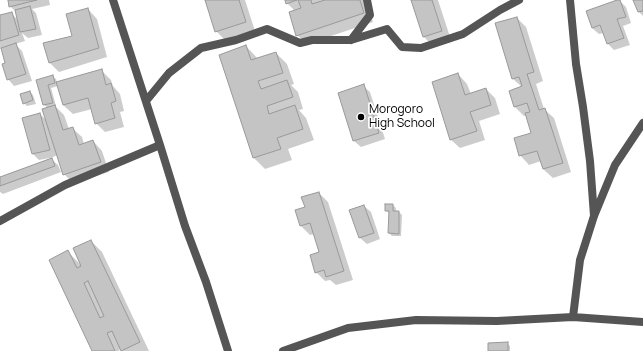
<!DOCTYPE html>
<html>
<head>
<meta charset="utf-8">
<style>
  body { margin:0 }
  canvas { display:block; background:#fff }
</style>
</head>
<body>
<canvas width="643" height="351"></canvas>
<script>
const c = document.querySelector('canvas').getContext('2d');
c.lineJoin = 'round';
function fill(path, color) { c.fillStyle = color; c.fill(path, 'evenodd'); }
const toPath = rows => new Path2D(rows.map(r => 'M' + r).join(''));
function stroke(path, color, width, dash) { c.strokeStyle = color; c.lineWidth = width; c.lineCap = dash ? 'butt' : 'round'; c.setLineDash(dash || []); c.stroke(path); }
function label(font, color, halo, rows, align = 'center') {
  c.font = font + ' Manrope,sans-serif'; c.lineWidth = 3.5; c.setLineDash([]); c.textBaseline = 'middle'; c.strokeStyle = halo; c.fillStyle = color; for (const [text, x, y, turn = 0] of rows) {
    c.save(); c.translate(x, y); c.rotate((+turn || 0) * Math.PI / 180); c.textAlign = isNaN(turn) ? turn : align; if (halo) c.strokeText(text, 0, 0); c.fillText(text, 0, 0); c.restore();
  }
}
const shadow = toPath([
  [9,0,49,0,50,5,32,9,36,13,42,35,28,38,22,33,25,41,15,44,22,51,32,81,14,86,8,79,7,63,2,48,0,49,0,16,11,13,18,20,17,13,10,6],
  [206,0,245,0,255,31,225,40,216,31],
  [286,0,365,0,373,22,307,44,297,35,295,11,287,3],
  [412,0,438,0,451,40,433,46,423,36],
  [619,0,626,7,631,23,623,26,630,45,614,50,608,44,604,33,599,34,592,28],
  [634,0,643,0,643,16,639,12],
  [88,9,97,19,107,57,59,72,49,62,73,37],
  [517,18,526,27,543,81,536,84,544,109,554,118,571,172,553,178,543,169,541,161,529,165,520,155,532,134,527,115,524,116,515,107,510,91,522,87,513,79,496,24],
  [246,46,258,59,276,53,287,64,294,84,291,85,298,92,303,109,299,110,306,118,314,140,288,149,292,160,265,169,254,158,220,55],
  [102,71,111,80,113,86,120,94,124,111,120,112,124,127,105,132,96,123,92,109,73,114,63,105,58,86,51,88,56,106,55,106,64,115,69,129,72,128,82,137,84,144,93,141,102,151,109,172,73,183,64,174,58,155,50,158,58,165,61,172,3,194,0,192,0,178,50,159,50,158,39,160,33,154,23,119,40,114,47,121,48,108,44,105,37,80,52,76,56,79,57,83],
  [458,74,467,84,471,94,486,89,495,98,500,114,479,121,485,140,460,148,450,139],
  [363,86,370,92,385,139,361,147,354,141,339,94],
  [30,92,33,95,36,104,27,106,24,103],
  [319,193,328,202,353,280,336,285,330,280,325,281,316,272,321,253,315,234,310,235,301,226,296,211,306,207],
  [393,205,396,208,396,212,399,212,402,215,401,236,392,236,389,233,390,214,386,210],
  [364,206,371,212,380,239,367,244,360,238,351,211],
  [91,241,102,252,149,351,123,351,119,347,120,350,118,351,93,351,68,252,81,265],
  [507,343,510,346,510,351,489,351]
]);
const building = toPath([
  [8,0,37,0,9,7,8,0],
  [205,0,239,0,246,22,215,32,205,0],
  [285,0,297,0,286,4,285,0],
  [298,0,311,0,312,4,325,0,360,0,364,13,296,36,289,12,301,8,298,0],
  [411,0,432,0,442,31,423,37,411,0],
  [617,0,620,0,626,17,617,19,624,38,607,44,600,25,592,28,586,11,617,0],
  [633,0,643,0,643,11,638,12,633,0],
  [30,6,36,29,20,32,15,10,30,6],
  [88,8,99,48,49,63,43,43,72,36,66,14,88,8],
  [12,12,19,35,0,41,0,15,12,12],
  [517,17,534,72,527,74,539,110,545,108,563,163,543,169,537,151,519,156,514,138,531,133,525,113,530,112,527,103,514,107,509,91,522,86,519,77,512,79,495,23,517,17],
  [16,43,26,74,7,80,2,64,5,63,1,48,16,43],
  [246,45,251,60,276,52,283,73,258,81,261,89,287,80,293,97,267,106,269,114,295,105,303,129,277,138,281,149,253,158,219,55,246,45],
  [102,69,106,85,111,83,116,101,111,103,115,118,95,124,88,98,63,105,56,82,102,69],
  [458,73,465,95,486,88,491,105,470,112,477,131,450,140,432,82,458,73],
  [53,75,55,83,48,85,53,103,43,105,36,80,53,75],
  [364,84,379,133,353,141,338,93,364,84],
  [30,91,33,100,23,104,20,94,30,91],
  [55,105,63,130,73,127,79,145,93,140,101,162,63,175,42,109,55,105],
  [40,113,50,150,32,154,22,118,40,113],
  [52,158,55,166,0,186,0,177,52,158],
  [319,192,344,271,326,277,324,270,315,273,310,255,319,252,310,223,300,226,295,210,305,207,301,197,319,192],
  [385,204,393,204,393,211,399,211,399,234,388,233,389,211,385,211,385,204],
  [364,205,374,233,359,238,349,210,364,205],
  [91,240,140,342,121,351,112,331,107,333,115,351,92,351,49,260,68,250,77,268,81,266,73,248,91,240],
  [88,281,104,316,100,318,84,283,88,281],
  [508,342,508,351,488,351,488,343,508,342]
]);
const street = toPath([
  [113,0,160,145,185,226,206,282,228,351],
  [570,0,576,64,583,107,590,161,594,216],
  [351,40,370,15,367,0],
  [146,101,169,73,201,48,236,40,267,29,300,43,312,40,351,40,387,29,402,47,421,48,463,34,500,10,519,0],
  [0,221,65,185,160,145],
  [573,317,580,260,594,216,615,165,643,123],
  [283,351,348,328,416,320,497,321,573,317,643,322]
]);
const markers = [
  [361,117,4,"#000"]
];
const poiNames = [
  ["Morogoro",369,110],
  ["High School",369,124]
];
fill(shadow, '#0003');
fill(building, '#c4c4c4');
stroke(building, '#999', 1);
stroke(street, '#555', 8);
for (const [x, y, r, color] of markers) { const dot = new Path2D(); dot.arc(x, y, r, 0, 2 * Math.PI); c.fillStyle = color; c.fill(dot); stroke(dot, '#fff', 1.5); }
label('12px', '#000', '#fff', poiNames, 'left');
</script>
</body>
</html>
